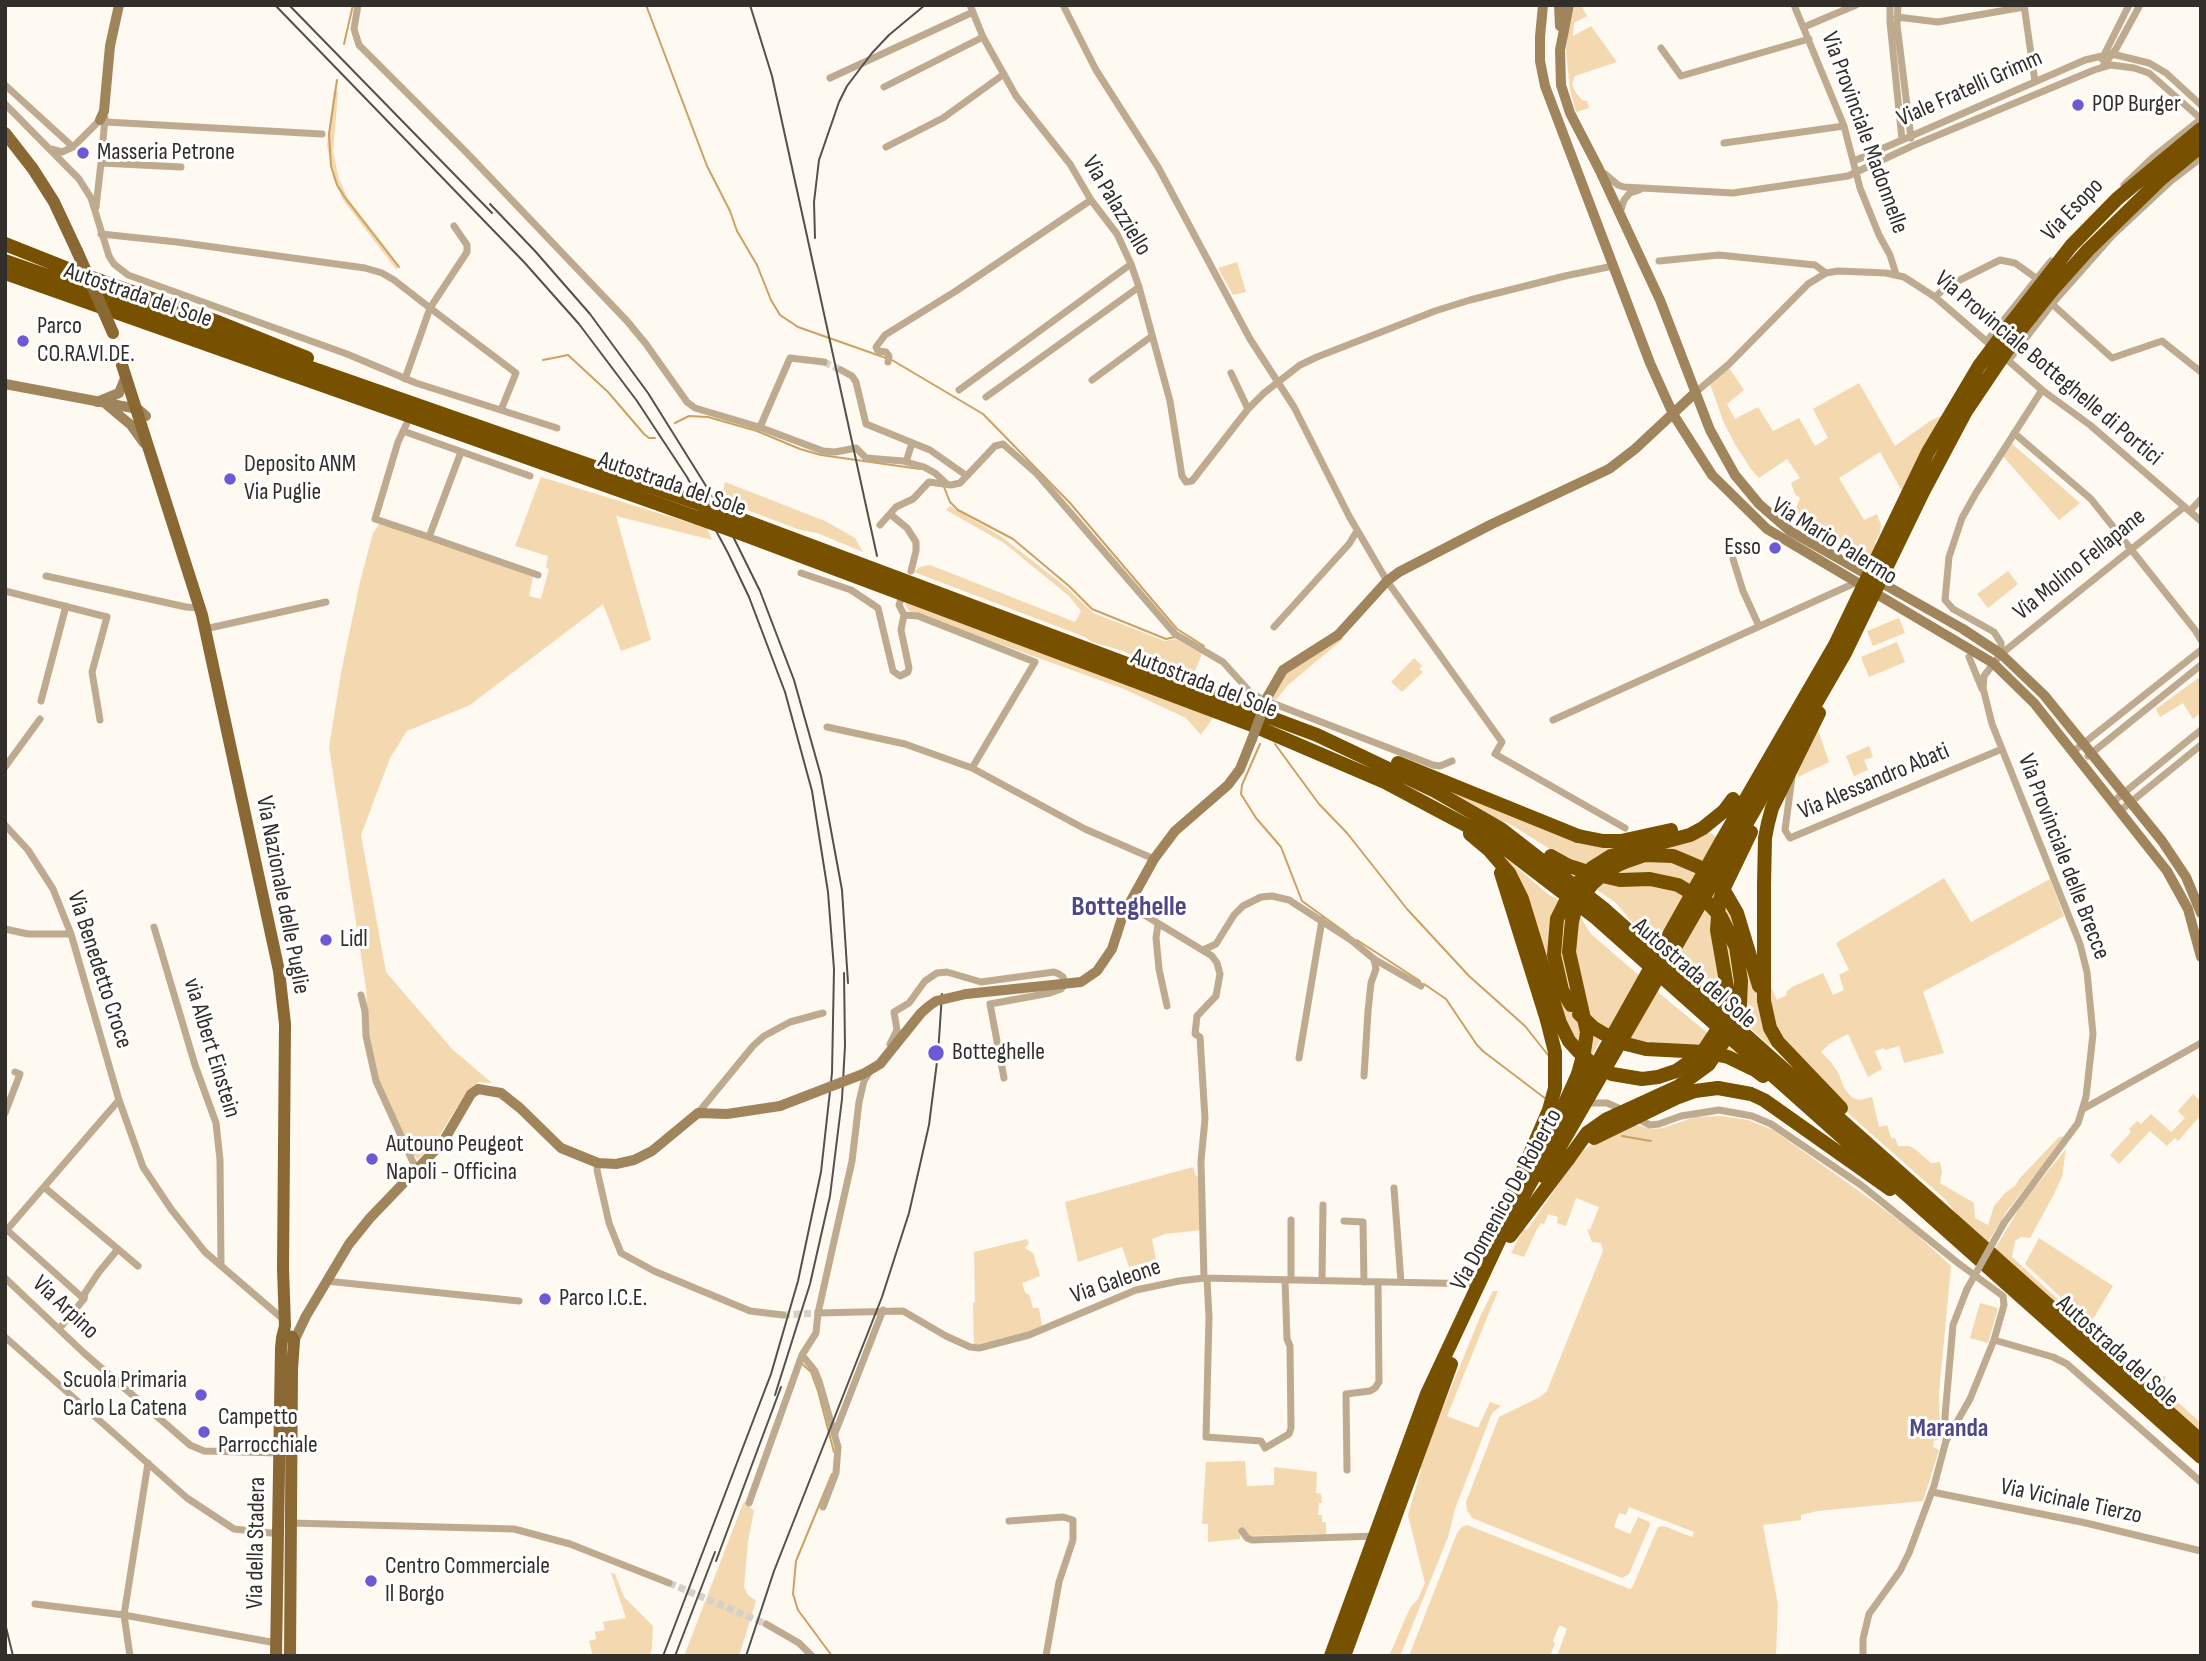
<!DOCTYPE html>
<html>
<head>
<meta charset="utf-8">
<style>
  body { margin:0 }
  #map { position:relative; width:2206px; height:1661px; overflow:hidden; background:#fef9f1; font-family:"Sofia Sans Condensed",sans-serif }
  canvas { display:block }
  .frame { position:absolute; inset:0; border:7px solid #322f2b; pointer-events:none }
</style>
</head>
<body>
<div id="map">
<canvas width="2206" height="1661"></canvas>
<div class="frame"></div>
</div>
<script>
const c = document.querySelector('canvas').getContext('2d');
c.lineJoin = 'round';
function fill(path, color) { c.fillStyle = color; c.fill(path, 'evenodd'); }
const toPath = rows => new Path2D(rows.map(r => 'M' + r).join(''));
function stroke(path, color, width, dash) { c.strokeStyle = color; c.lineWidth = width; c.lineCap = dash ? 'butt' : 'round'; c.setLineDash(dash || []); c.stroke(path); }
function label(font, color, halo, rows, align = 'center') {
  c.font = font + ' "Sofia Sans Condensed",sans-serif'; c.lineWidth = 6; c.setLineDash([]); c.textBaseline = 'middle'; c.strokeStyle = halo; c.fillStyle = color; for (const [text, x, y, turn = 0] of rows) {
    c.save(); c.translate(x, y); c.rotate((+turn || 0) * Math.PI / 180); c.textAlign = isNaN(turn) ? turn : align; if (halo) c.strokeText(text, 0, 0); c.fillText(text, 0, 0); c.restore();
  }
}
const green = toPath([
  [1575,5,1581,5,1587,16,1574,23,1573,36,1591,26,1617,62,1575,76,1572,84,1576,93,1582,100,1587,101,1589,108,1576,112,1570,90,1566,51,1568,32],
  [334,89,338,93,333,152,339,179,347,197,400,266,396,269,343,200,334,180,327,145],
  [1237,262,1246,292,1233,295,1218,268],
  [1729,368,1744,390,1727,404,1735,419,1758,407,1773,431,1799,418,1815,446,1828,438,1813,409,1859,383,1895,446,1930,421,1943,415,1903,493,1880,452,1839,478,1864,520,1877,514,1881,525,1880,534,1875,542,1877,548,1871,555,1820,529,1795,512,1800,498,1795,494,1791,483,1800,478,1787,459,1759,478,1751,469,1736,446,1724,423,1710,384],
  [2011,443,2080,503,2059,520,2002,455],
  [541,477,707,528,712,540,616,516,651,640,621,651,603,604,470,705,407,731,390,758,361,835,386,972,452,1049,492,1083,479,1082,467,1091,434,1144,418,1159,411,1153,378,1078,368,1032,366,988,329,747,341,673,360,582,373,533,379,524,384,523,533,577,529,596,541,599,549,569,546,568,548,556,515,546],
  [725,482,825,521,855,538,863,552,817,533,800,530,721,500],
  [950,506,1002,537,1029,558,1067,588,1093,613,1165,641,1176,639,1202,654,1193,676,1183,673,1181,679,1123,651,1092,642,1085,637,914,572,920,567,930,565,1075,622,1077,619,1081,611,1069,596,1004,543,946,510],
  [2008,571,2018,584,1988,608,1977,594],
  [903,600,1152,695,1214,716,1213,718,1201,735,1186,718,1124,689,909,611],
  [1899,618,1905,633,1873,646,1867,631],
  [1342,637,1343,639,1287,686,1276,700,1270,699,1284,675],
  [1897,642,1905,662,1869,677,1861,657],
  [1414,658,1422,666,1419,669,1423,672,1402,692,1391,682],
  [2201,676,2201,713,2193,719,2183,703,2160,717,2156,709],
  [1817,727,1829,762,1798,777,1797,773,1795,772],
  [1869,746,1873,757,1864,760,1868,770,1854,776,1846,756],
  [1424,778,1587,843,1621,845,1690,828,1696,824,1719,838,1699,872,1719,888,1729,901,1736,918,1766,1027,1776,1043,1770,1046,1632,922,1616,903,1571,872,1607,882,1667,885,1689,893,1708,908,1723,926,1731,942,1737,963,1737,1004,1743,1007,1745,993,1745,971,1741,952,1733,930,1713,903,1691,885,1659,875,1616,875,1585,867,1564,858,1510,824,1494,818],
  [1500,853,1549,895,1571,906,1581,918,1591,934,1672,1004,1709,1034,1738,1054,1715,1048,1633,1040,1605,1031,1591,1057,1570,1034],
  [1944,878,1971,922,2050,879,2064,916,1923,992,1944,1053,1904,1063,1899,1046,1885,1050,1884,1048,1875,1051,1882,1069,1868,1077,1848,1034,1829,1044,1821,1052,1830,1061,1839,1074,1844,1088,1851,1097,1859,1100,1872,1097,1879,1127,1887,1125,1891,1138,1895,1138,1898,1146,1909,1146,1915,1149,1931,1163,1940,1162,1942,1172,1940,1183,1974,1203,1975,1218,1988,1225,1994,1206,2005,1193,2015,1186,2020,1178,2059,1137,2066,1136,2007,1211,1988,1242,1958,1216,1945,1199,1849,1114,1813,1076,1785,1045,1770,1010,1770,985,1777,1000,1787,995,1786,992,1792,987,1823,973,1833,995,1844,990,1839,975,1849,970,1836,943],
  [2193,1094,2198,1099,2201,1096,2201,1115,2178,1141,2175,1138,2167,1146,2150,1131,2119,1164,2110,1155,2131,1132,2129,1129,2137,1121,2141,1124,2151,1114,2171,1132,2185,1118,2178,1111],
  [1721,1116,1748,1120,1773,1130,1877,1204,1914,1232,1951,1266,1939,1393,1940,1439,1934,1441,1933,1447,1939,1450,1923,1501,1817,1511,1801,1515,1801,1520,1763,1525,1778,1605,1776,1656,1557,1656,1567,1629,1562,1626,1559,1626,1553,1641,1555,1644,1550,1656,1409,1656,1457,1533,1462,1527,1467,1525,1630,1589,1633,1586,1658,1527,1664,1526,1692,1537,1694,1532,1629,1507,1626,1515,1619,1513,1614,1527,1630,1534,1638,1517,1649,1522,1650,1525,1629,1574,1622,1578,1472,1518,1467,1510,1466,1502,1499,1417,1540,1397,1547,1391,1603,1251,1601,1243,1592,1242,1587,1229,1590,1230,1599,1207,1576,1198,1566,1226,1557,1223,1558,1217,1548,1214,1544,1224,1541,1223,1537,1229,1524,1257,1511,1253,1523,1230,1528,1229,1571,1166,1583,1151,1602,1137,1634,1124,1651,1129,1663,1128,1695,1117],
  [2066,1149,2062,1177,2053,1196,2030,1238,2021,1237,2015,1241,2012,1257,2127,1363,2129,1361,2166,1377,2162,1388,2201,1423,2201,1432,1995,1249,2023,1202],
  [1193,1167,1196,1176,1200,1177,1202,1230,1165,1234,1152,1239,1156,1260,1129,1267,1122,1247,1078,1262,1065,1202],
  [2039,1238,2113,1286,2090,1324,2025,1264],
  [1027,1239,1029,1243,1025,1248,1033,1253,1040,1276,1022,1283,1026,1294,1029,1294,1033,1308,1039,1308,1042,1326,1025,1333,974,1345,973,1303,975,1302,974,1252],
  [1493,1291,1498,1291,1447,1416,1478,1428,1490,1402,1501,1406,1492,1413,1455,1509,1448,1537,1400,1656,1389,1656,1410,1608,1418,1599,1425,1583,1408,1515,1421,1470,1419,1466,1480,1317],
  [1980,1303,1998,1308,1988,1343,1970,1338],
  [1245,1461,1247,1486,1274,1485,1274,1467,1317,1472,1316,1493,1321,1494,1322,1503,1319,1503,1318,1515,1322,1515,1322,1522,1326,1522,1326,1534,1251,1536,1246,1535,1245,1529,1240,1529,1240,1539,1208,1542,1208,1524,1202,1524,1206,1462],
  [744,1501,754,1511,748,1541,744,1587,748,1595,756,1601,739,1656,684,1656],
  [611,1573,615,1574,624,1597,653,1626,652,1648,650,1656,593,1656,589,1641,596,1639,595,1632,605,1630,603,1622,626,1618]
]);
const stream = toPath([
  [646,5,707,166,730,211,737,231,757,265,771,300,780,315,798,327,886,358],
  [344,44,353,5],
  [337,80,329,134,331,166,337,185,346,199,399,267],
  [543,360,568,355,608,392,644,434,649,438,655,438],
  [892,360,983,414,1070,503,1177,629,1204,646],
  [675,423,689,416,708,417,757,431,800,449,821,455,920,469],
  [944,487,950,502,958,510,1013,539,1069,586,1092,609,1166,639,1175,637],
  [1260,744,1242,785,1241,794,1256,818,1281,847,1302,901,1349,935],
  [1275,744,1319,804,1347,833,1407,909,1469,976,1525,1026,1548,1055],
  [1357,940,1420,981],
  [1424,984,1446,999,1477,1045,1484,1052,1546,1099],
  [1622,1136,1651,1141],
  [801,1363,811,1372,818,1391,834,1452],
  [832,1474,796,1561,793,1594,798,1610,832,1656]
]);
const streetTunnel = toPath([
  [824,362,841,370],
  [783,1315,818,1313],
  [669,1583,766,1624]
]);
const street = toPath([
  [358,5,354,29,359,45,465,151,627,321,646,344,687,402,695,408,759,427,823,451,835,452,856,448,866,458,903,461,924,467,935,473,947,484],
  [970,5,983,37,1016,96,1070,164,1091,200,1117,234,1131,264,1139,287,1170,401,1182,476,1186,482,1192,481,1248,409,1264,393,1300,365,1317,357,1435,311,1470,300,1565,276,1613,266],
  [1063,5,1096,70,1158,167,1250,339,1294,407,1349,516,1387,581,1502,742,1495,754,1625,828],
  [1794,5,1844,126,1860,188,1879,235,1890,255,1896,274],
  [1890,5,1890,22,1902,140],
  [1898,5,1897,25,1911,138],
  [2024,5,2035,82],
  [1897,17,1938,22,2024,7],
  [1804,27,1856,5],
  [1661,48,1681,76,1809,39],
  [2102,59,2129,5],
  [2103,66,2116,49,2140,5],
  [830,78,973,12],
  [5,85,73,147],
  [884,87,983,37],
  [5,104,79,179,91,198,109,256,114,264,128,275,347,354,416,383,557,428],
  [105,118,101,163,181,167],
  [1724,143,1844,126],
  [886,147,943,118,1004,74],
  [51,149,62,152,73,147,100,120,106,122,322,134],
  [1854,161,2085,60,2102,56,2112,54,2149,63,2166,73,2201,105],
  [1605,174,1618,185,1624,187,1733,193,1848,176,1912,146,2094,70,2111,65,2134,68,2149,73,2201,119],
  [2124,185,2152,158,2201,119],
  [96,207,101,163],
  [1620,213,1624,200,1630,193,1639,190],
  [101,234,177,242,365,268,382,273,394,280,430,308,467,252,467,245,454,226],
  [1659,261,1719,255,1815,265,1826,273],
  [1935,297,1946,287,2000,260,2015,263,2036,278],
  [2052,304,2112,358,2162,341,2201,372],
  [1987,341,2051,261],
  [2003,356,2042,390,2090,425,2201,521],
  [2008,361,2052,304,2113,235,2171,181,2201,158],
  [888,362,889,356,886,352,878,351,876,347,885,335,956,291,1091,200],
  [841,370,852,376,856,382,866,424,930,450,967,476],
  [1231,373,1248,409],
  [405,379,430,308,516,373,501,410],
  [1092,380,1152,336],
  [959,390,1131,264],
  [1696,392,1729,364,1808,284,1826,273,1838,271,1886,273,1904,277,1935,297,1994,348],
  [986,397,1139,287],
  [407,423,398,442,375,519,429,537],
  [760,427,790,358,824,362],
  [403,431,530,476],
  [2014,433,2091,499,2195,630,2201,640],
  [461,452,429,537,538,575],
  [906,462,912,443],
  [2190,511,2201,499],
  [890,514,907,528,916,542,916,551,911,571],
  [880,525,896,507,913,499,929,482,951,485,960,483,995,446,1003,444,1037,474,1175,634,1223,662,1252,694,1262,699],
  [1733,559,1743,591,1759,626],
  [801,573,851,590,878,608,893,671,900,676,908,672,909,668,901,630,904,615,899,605,901,599],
  [46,576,186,607,200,608],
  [5,591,107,617,92,672,100,720],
  [904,615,918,616,1035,662,972,768,1085,829,1154,859],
  [1274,627,1349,544,1357,531],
  [205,629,326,602],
  [2001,654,2001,643,1994,632,1953,609,1945,600,1949,557,1962,518,1976,493,2042,390],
  [1969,657,1982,689],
  [41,701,66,606],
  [1272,703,1433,765,1440,766,1452,761],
  [1553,720,1857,582],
  [827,727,905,744,972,768],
  [2074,751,2201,650],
  [2088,756,2201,665],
  [5,767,40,719],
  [1792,777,1785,830,1790,838,2002,749],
  [2114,801,2201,730],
  [2121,810,2201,745],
  [5,825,28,850,53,889,71,934,119,1100,143,1167,171,1209,205,1252,284,1320],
  [1128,905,1212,956,1217,963,1220,974,1216,996,1197,1016,1195,1034,1200,1037,1205,1119,1201,1161,1204,1278],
  [1158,924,1156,938,1159,969,1167,1006],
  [154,927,195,1065,216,1123,220,1160,221,1265],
  [5,929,28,934,71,934],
  [1203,950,1216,944,1234,915,1243,906,1261,897,1272,896,1289,900,1351,940,1374,959,1376,969,1371,983,1368,1011,1364,1076],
  [1374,959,1421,986],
  [361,995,365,1011,366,1036,376,1081,417,1171],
  [890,1044,897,1030,894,1012,909,1003,925,981,937,973,947,972,981,982,1054,972,1059,974,1063,977,1065,984,1061,989,1050,993,990,1004,1004,1078],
  [1299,1058,1322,920],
  [1587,1103,1607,1103,1623,1110],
  [2083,1109,2201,1043],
  [5,1113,20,1074,15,1072],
  [698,1113,753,1046,764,1036,790,1022,823,1013],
  [1636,1118,1650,1125,1659,1124,1681,1116,1719,1110,1752,1116,1771,1124,1861,1185,1958,1263,2003,1296,2004,1305,1994,1340,1970,1399,1946,1441],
  [598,1163,597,1170,609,1223,621,1253,654,1271,750,1311,783,1315],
  [44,1187,138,1266],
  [1394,1188,1401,1282],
  [1291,1220,1291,1280],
  [1344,1221,1363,1222,1364,1282],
  [2004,1223,2078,1123,2086,1097,2093,1034,2087,972,2080,944,1992,724,1983,688,1984,676,2001,654,2184,507],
  [7,1230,84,1299],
  [5,1232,119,1100],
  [5,1278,84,1353,190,1445,204,1451,279,1453],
  [1207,1279,1209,1317,1206,1437,1261,1441,1265,1448,1289,1434,1291,1428,1290,1346,1287,1339,1285,1280],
  [326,1281,519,1301],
  [1322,1281,1323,1205],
  [818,1313,903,1311,946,1336,970,1347,979,1348,1029,1335,1136,1290,1179,1281,1204,1278,1479,1284],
  [59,1329,84,1299,85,1293,99,1272,118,1249],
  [5,1337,187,1498,234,1529,280,1534],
  [1994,1340,2053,1357,2067,1364,2201,1482],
  [802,1355,815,1371,819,1381,838,1447,836,1473,823,1507],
  [835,1433,883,1310],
  [1347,1470,1346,1394,1370,1391,1375,1388,1379,1382,1378,1282],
  [1932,1492,2086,1523,2201,1551],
  [749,1503,802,1355,816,1333,818,1313,852,1161,859,1102,864,1081,869,1073],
  [1009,1521,1063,1517,1073,1520,1073,1540,1059,1582,1046,1656],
  [291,1523,514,1529,570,1544,669,1583],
  [1242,1531,1247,1538,1252,1540,1377,1536],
  [35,1604,124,1615,276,1643],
  [766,1624,799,1643,812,1656],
  [130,1656,124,1615,148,1463],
  [1863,1656,1863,1639,1869,1614,1900,1571,1909,1553,1934,1486,1946,1441,1945,1416,1953,1325,1967,1289]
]);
const secondary = toPath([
  [1543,5,1540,37,1540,61,1545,86,1650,363,1673,414,1712,475,1767,529,1993,663,2034,703,2167,871,2188,909,2201,957],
  [1559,5,1560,26],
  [1569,5,1560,50,1561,85,1570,113,1599,169,1660,300,1710,430,1735,475,1759,504,1790,531,1963,629,2001,654,2044,695,2162,841,2186,877,2201,913],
  [100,120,104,111,110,46,119,5],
  [5,384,138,409,146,416],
  [97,402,119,393,126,376],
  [107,405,131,425,144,443],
  [1268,696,1283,670,1338,635,1387,581,1399,572,1492,524,1609,469,1635,449,1696,392],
  [966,994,1081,982,1097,971,1112,949,1123,915,1154,859,1175,831,1228,785,1240,769,1252,739],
  [294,1341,306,1316,349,1244,370,1218,443,1142,471,1094,478,1089,501,1093,520,1108,561,1148,598,1163,616,1164,634,1160,652,1151,698,1113,727,1114,780,1106]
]);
const primary = toPath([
  [5,133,33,169,54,202,77,251],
  [120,350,122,365,202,615,279,971,285,1024,283,1269,285,1326,282,1338],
  [276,1656,281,1348,282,1338,287,1336,292,1337,294,1341,292,1369,290,1656]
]);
const highway = toPath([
  [5,244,78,273,215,321,307,358],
  [5,261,692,501],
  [5,273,698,518],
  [2012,322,2071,246,2117,199,2201,129],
  [2022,328,2054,288,2088,250,2162,178,2201,146],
  [729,515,1317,735,1435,791,1501,829,1603,908,2201,1441],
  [745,535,1252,725,1385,782,1494,840,1596,918,2201,1457],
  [1398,763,1578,836],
  [1470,834,1489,850,1509,873,1522,899,1560,1023,1569,1041,1578,1051,1591,1063,1612,1074,1642,1079,1658,1077,1676,1071,1702,1053],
  [1551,856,1569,866,1594,874,1620,880,1650,879,1678,885,1708,903,1721,917,1736,947,1741,981,1740,1004],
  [1622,863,1645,855,1673,856,1699,867,1719,882,1737,913,1759,986],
  [1501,873,1547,1020],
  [1764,885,1764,1001,1770,1028,1778,1042,1841,1108],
  [1579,1014,1594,1028,1618,1042,1646,1049,1705,1052,1728,1057,1755,1070,1763,1076],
  [1718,1088,1751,1094,1764,1100,1890,1189],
  [1547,1143,1578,1074],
  [1510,1236,1569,1158]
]);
const rail = toPath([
  [275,5,524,262,579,324,637,401,687,477,728,553,749,597,785,692,812,791,828,892,834,969,832,1073,821,1172,798,1281,771,1374,663,1656],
  [289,5,492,213],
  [750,5,772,76,877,556],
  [490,204,535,251,590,314,648,393,716,502,760,591,794,680,821,776,842,890,848,983],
  [815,238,814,202,819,160,839,102,847,86,872,53,889,35,925,5],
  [775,1395,810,1284,830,1196,842,1099,845,1046,844,973],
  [716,1561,781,1387],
  [5,1623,13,1656],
  [675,1656,715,1552],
  [746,1656,774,1571,882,1297,909,1213,929,1125,938,1054,942,994]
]);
const streetBridge = toPath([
  [1967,1289,2004,1223]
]);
const secondaryBridge = toPath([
  [1252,739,1268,696],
  [780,1106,863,1074,880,1064,921,1013,929,1006,936,1001,966,994]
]);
const primaryBridge = toPath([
  [77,251,113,333]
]);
const highwayBridge = toPath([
  [692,501,729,515],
  [698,518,745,535],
  [1578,836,1603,841,1621,841,1671,830],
  [1764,885,1765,838,1768,823,1772,808,1819,713],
  [1571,1005,1562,990,1554,955,1557,919,1572,889,1592,868,1611,856,1690,835,1703,828,1724,811,1733,799],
  [1702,1053,1723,1021,1728,993,1717,930,1719,903,1723,890,1751,832],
  [1578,1074,1584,1052,1587,1032,1569,952,1572,921,1576,907,1592,884,1608,870,1622,863],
  [1594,1138,1676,1098,1695,1091,1718,1088],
  [1569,1158,1587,1133,1607,1119,1679,1086,1709,1064,1732,1029,1740,1004],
  [1543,1176,1845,653,1923,492,1966,411,2022,328],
  [1504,1214,1549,1110,1555,1088,1555,1052,1547,1020],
  [1331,1656,1427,1394,1503,1232,1721,842,1835,645,1928,452,1979,366,2012,322],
  [1344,1656,1451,1364]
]);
const markers = [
  [2078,105,7,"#6d59d3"],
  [83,153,7,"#6d59d3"],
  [23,341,7,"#6d59d3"],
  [230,479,7,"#6d59d3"],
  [1775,548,7,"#6d59d3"],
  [326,940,7,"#6d59d3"],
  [936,1053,9,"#6d59d3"],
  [372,1159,7,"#6d59d3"],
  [545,1299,7,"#6d59d3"],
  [201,1395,7,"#6d59d3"],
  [204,1432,7,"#6d59d3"],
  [371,1581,7,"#6d59d3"]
];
const streetNames = [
  ["Viale Fratelli Grimm",1970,89,-24],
  ["Via Provinciale Madonnelle",1864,133,70],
  ["Via Palazziello",1116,206,59],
  ["Via Esopo",2073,210,-46],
  ["Autostrada del Sole",138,296,19],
  ["Via Provinciale Botteghelle di Portici",2048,369,40],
  ["Autostrada del Sole",672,485,19],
  ["Via Mario Palermo",1834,542,32],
  ["Via Molino Fellapane",2080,565,-39],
  ["Autostrada del Sole",1204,684,21],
  ["Via Alessandro Abati",1874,782,-23],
  ["Via Provinciale delle Brecce",2063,857,69],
  ["Via Nazionale delle Puglie",282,895,79],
  ["Via Benedetto Croce",99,970,72],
  ["Autostrada del Sole",1694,974,41],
  ["via Albert Einstein",211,1048,73],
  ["Via Domenico De Roberto",1507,1200,-61],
  ["Via Galeone",1116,1282,-19],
  ["Via Arpino",65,1308,43],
  ["Autostrada del Sole",2117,1352,42],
  ["Via Vicinale Tierzo",2071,1502,12],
  ["Via della Stadera",257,1543,-89]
];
const poiNames = [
  ["POP Burger",2092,105],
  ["Masseria Petrone",97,153],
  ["Parco",37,327],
  ["CO.RA.VI.DE.",37,355],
  ["Deposito ANM",244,465],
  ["Via Puglie",244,493],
  ["Esso",1761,548,"right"],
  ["Lidl",340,940],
  ["Botteghelle",952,1053],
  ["Autouno Peugeot",386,1145],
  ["Napoli - Officina",386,1173],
  ["Parco I.C.E.",559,1299],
  ["Scuola Primaria",187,1381,"right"],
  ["Carlo La Catena",187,1409,"right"],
  ["Campetto",218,1418],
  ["Parrocchiale",218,1446],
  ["Centro Commerciale",385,1567],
  ["Il Borgo",385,1595]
];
const neighbourhoodNames = [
  ["Maranda",1949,1429]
];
const quarterNames = [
  ["Botteghelle",1129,908]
];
fill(green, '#f3d8b0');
stroke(stream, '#cca161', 2);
stroke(streetTunnel, '#d5d1c9', 7, [7, 3.5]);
stroke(street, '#beaa8f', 7);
stroke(secondary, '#a0845b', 10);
stroke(primary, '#8a6833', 12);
stroke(highway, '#775000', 14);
stroke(rail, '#54514c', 2);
stroke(streetBridge, '#beaa8f', 7);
stroke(secondaryBridge, '#a0845b', 10);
stroke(primaryBridge, '#8a6833', 12);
stroke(highwayBridge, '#775000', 14);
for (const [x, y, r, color] of markers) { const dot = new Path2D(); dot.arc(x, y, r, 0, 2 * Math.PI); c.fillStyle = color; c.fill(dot); stroke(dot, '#fff', 2.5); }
label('24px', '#322f2b', '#fff', streetNames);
label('24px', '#322f2b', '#fff', poiNames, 'left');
label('bold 26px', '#4e4886', '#fff', neighbourhoodNames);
label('bold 28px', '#4e4886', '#fff', quarterNames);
</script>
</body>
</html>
